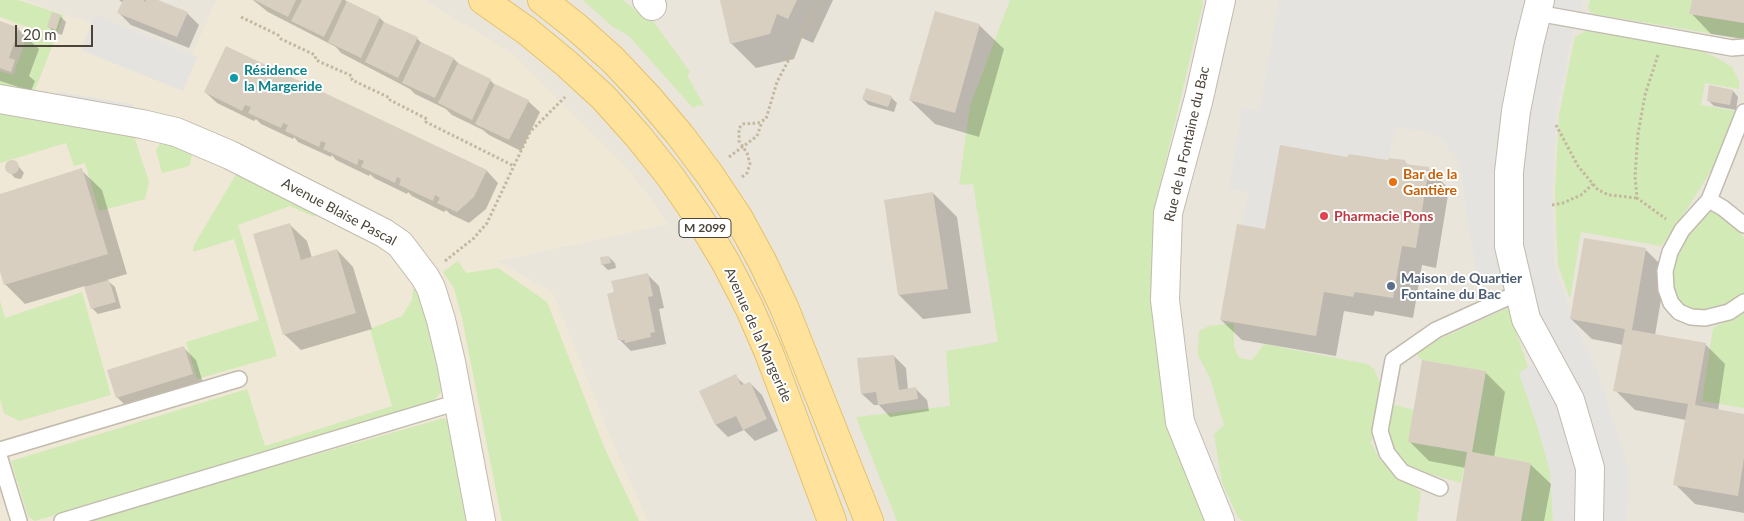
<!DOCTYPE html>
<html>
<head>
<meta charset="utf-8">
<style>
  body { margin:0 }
  #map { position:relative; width:1744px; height:521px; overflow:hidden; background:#f6f3ec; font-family:Lato,sans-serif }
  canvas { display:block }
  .scale { position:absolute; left:15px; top:25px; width:78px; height:22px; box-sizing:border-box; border:2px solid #4b4439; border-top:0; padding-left:6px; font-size:15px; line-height:18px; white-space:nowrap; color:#4b4439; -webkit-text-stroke:4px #fff; paint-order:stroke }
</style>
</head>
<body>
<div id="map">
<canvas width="1744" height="521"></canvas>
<div class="scale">20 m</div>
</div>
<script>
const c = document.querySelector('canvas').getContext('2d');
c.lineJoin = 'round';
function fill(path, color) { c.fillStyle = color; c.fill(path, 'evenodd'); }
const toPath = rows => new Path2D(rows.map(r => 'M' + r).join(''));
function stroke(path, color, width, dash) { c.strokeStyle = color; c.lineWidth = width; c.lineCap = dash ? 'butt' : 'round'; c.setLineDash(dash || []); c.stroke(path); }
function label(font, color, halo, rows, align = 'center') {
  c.font = font + ' Lato,sans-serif'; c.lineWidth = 4; c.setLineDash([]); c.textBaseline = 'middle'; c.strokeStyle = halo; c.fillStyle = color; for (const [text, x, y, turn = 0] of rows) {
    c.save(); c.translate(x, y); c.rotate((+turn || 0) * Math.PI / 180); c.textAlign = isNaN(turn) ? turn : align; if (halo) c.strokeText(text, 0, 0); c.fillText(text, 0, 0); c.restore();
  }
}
const residential = toPath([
  [0,0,1744,0,1744,521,0,521]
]);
const education = toPath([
  [0,0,24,0,191,58,216,0,424,0,511,52,634,176,669,224,498,261,553,293,607,429,648,521,0,521]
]);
const green = toPath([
  [0,0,18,0,64,15,39,80,35,89,28,94,0,89,0,71,13,75,30,28,0,17],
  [583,0,623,0,640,14,653,21,690,72,687,75,704,106,698,105,693,108,629,36,613,27],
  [1010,0,1202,0,1203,3,1163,173,1158,236,1206,521,897,521,856,417,950,406,946,351,998,342,973,184,959,185,970,106],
  [1590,0,1692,0,1689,14,1744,23,1744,39,1594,14,1590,12,1588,8],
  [1588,30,1702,51,1719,59,1732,67,1739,81,1739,89,1705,83,1701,105,1736,111,1727,142,1718,159,1679,222,1661,246,1581,232,1570,299,1558,265,1555,192,1559,115,1575,37],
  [0,114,134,136,149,182,145,199,99,211,85,163,74,166,66,143,0,163],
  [161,142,189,152,192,154,190,165,186,167,162,173,156,150],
  [237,173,317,213,314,217,290,206,238,225,277,356,197,379,186,342,259,320,234,239,193,252,194,245],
  [1711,210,1739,231,1744,238,1744,293,1728,306,1706,312,1684,307,1673,289,1673,269,1687,233],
  [458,261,466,273,498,268,547,302,604,447,639,521,502,521,462,318,454,288,443,272],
  [413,288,422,298,443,383,441,392,432,403,35,521,28,516,11,461,247,389,265,446,392,406,370,329,402,316,412,300],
  [82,292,111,395,19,421,4,413,0,399,0,301,5,318],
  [1508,308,1528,367,1519,373,1538,428,1550,471,1553,521,1521,521,1531,463,1472,452,1486,371,1422,360,1413,351],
  [1744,309,1744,408,1702,401,1713,328,1734,318],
  [1234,323,1234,347,1239,358,1252,360,1264,344,1367,364,1374,369,1382,388,1371,443,1380,460,1403,479,1421,492,1417,521,1243,521,1238,517,1222,483,1214,434,1224,425,1210,378,1198,355,1199,331,1209,326],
  [1391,404,1414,410,1408,442,1467,452,1461,483,1420,471,1396,460,1389,433],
  [444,418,450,423,472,521,83,521]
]);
const parking = toPath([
  [1279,0,1481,0,1490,2,1491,0,1584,0,1573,30,1556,114,1552,192,1554,266,1577,329,1596,367,1629,470,1626,521,1553,521,1550,471,1538,428,1519,373,1546,357,1517,281,1501,286,1479,281,1468,227,1461,163,1439,136,1419,130,1396,127,1388,160,1349,154,1347,157,1281,145,1265,229,1242,225,1249,192,1229,189,1242,108,1260,111],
  [95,15,197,57,183,91,81,50],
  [59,92,132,104,138,113,50,99]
]);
const shadow = toPath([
  [119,0,146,0,147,2,148,0,155,0,187,13,199,25,189,48,131,25,119,13,123,3],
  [253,0,345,0,349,3,380,18,385,23,417,38,423,45,454,59,460,65,490,80,496,86,528,101,540,112,521,151,489,135,483,130,452,115,446,109,415,94,410,89,341,53,336,47,268,12],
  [721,0,833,0,813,43,802,38,794,59,756,68,731,43],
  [1693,0,1744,0,1744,39,1711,34,1691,13],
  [60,16,66,22,62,35,54,32,48,26],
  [0,23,18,29,39,49,29,76,35,81,31,91,0,81],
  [979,25,1004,49,979,137,935,124,910,100],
  [1733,91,1738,97,1736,110,1714,106,1708,100],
  [205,92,380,121,487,171,498,183,486,209,469,223,450,214,446,210,444,212,412,196,408,192,407,194,374,178,370,174,369,176,336,160,332,155,331,157,298,142,294,137,293,139,261,124,256,119,254,121,217,103],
  [891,97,897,103,894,112,869,105,863,99],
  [1348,159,1404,161,1408,165,1429,169,1449,189,1436,268,1422,265,1413,318,1375,311,1373,316,1344,311,1336,356,1242,340,1221,320,1266,231],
  [13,162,16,163,24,173,21,179,15,178,7,169,8,164],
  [81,170,102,190,127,274,107,280,115,287,121,308,98,314,92,308,85,286,25,304,5,284,0,268,0,195],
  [933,193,957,217,971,313,923,319,899,295],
  [290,225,307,241,312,258,337,250,353,267,372,329,301,350,284,334],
  [1646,250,1666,270,1655,335,1705,344,1725,364,1718,411,1744,416,1744,513,1695,504,1675,484,1686,420,1635,410,1615,390,1623,345,1592,339,1571,319],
  [609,257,615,263,616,268,608,270,602,264],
  [647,274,659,286,664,308,659,309,666,344,631,351,619,339,615,293],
  [650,334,621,340,621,338],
  [184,348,196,360,204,386,129,409,117,397],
  [894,356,906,368,908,390,916,389,927,400,929,411,890,417,879,405,874,405,862,394],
  [1485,372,1505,392,1494,457,1530,464,1551,484,1544,521,1457,521,1466,468,1429,461,1409,441],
  [735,376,745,385,750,383,762,395,778,431,755,441,744,430,728,437,716,425,701,391]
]);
const building = toPath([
  [123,0,143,0,146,2,147,0,158,0,188,12,177,37,117,13],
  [254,0,296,0,288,17],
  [302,0,342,0,324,37,291,21],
  [720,0,797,0,788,19,777,14,770,34,730,44],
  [1692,0,1744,0,1744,23,1689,14],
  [347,1,380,17,361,58,328,42],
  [935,11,980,24,955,113,909,100],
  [52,12,61,15,56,30,47,27],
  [0,21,19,28,9,58,15,60,11,72,0,68],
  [384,22,418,37,398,78,365,62],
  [421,42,454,58,435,98,402,83],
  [226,46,487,170,474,197,457,212,437,203,440,198,435,195,433,201,399,185,401,179,397,177,395,183,361,167,364,161,359,159,357,165,323,149,326,143,321,141,319,147,285,131,288,125,283,123,281,128,248,113,251,107,245,105,242,111,204,92],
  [458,63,491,79,472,120,438,103],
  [495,84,529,100,509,140,475,124],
  [1709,85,1733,90,1730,105,1707,101],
  [866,88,892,96,888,107,862,99],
  [1280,145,1347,157,1349,154,1388,160,1389,158,1405,160,1406,164,1429,167,1416,248,1402,246,1393,298,1355,292,1353,297,1324,292,1316,336,1220,320,1237,224,1265,229],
  '5 167a7 7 0 1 1 14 0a7 7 0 1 1-14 0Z',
  [82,168,108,254,4,285,0,272,0,194],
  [933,192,948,289,898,295,884,200],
  [290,223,301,260,337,249,356,313,283,335,253,234],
  [1584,238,1646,248,1632,330,1706,343,1695,405,1744,414,1744,458,1738,496,1673,485,1688,404,1613,391,1625,329,1570,319],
  [609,256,611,263,601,265,600,257],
  [648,273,653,296,648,297,655,332,650,333,651,337,625,343,624,339,618,340,607,294,614,292,611,281],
  [109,280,116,302,91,309,84,287],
  [184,346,193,374,116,398,107,370],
  [894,355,899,390,916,387,918,399,878,405,876,392,861,394,857,358],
  [1422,360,1486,371,1472,452,1531,463,1521,521,1456,521,1467,452,1408,442],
  [736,374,741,385,750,382,767,419,743,430,736,416,715,425,699,391]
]);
const path = toPath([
  [241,17,278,35,281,39,315,55,316,60,352,76,352,80,390,98,390,100,427,119,426,122,514,166],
  [1658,55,1645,95,1638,134,1635,176,1637,198,1666,219],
  [1556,125,1578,166,1598,190,1609,195,1637,198],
  [729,157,757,136,762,122],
  [742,177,747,173,750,164,747,153,739,141,739,128,743,124,758,123,766,119,777,82,820,0],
  [1552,205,1563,203,1581,195,1593,184],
  [445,261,474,238,487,223,530,132,565,97]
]);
const service = toPath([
  [1537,13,1732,48,1744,47],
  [1744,112,1709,200,1682,230,1670,252,1665,271,1666,289,1671,303,1679,312,1691,317,1705,318,1729,312,1744,302],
  [1709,200,1723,208,1744,225],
  [0,450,239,379],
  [0,459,19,521],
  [1440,488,1402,472,1387,453,1380,431,1393,360,1436,330,1520,292],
  [62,521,458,402]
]);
const minor = toPath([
  [647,0,652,6],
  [1540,0,1529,44,1516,111,1509,172,1509,246,1526,319,1570,400,1590,468,1589,521],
  [0,99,142,124,176,132,230,155,384,233,400,244,425,277,431,288,441,320,451,362,481,521],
  [1220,521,1180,422,1165,300,1168,213,1199,98,1221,0]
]);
const primary = toPath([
  [483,0,527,31,567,64,604,98,638,136,670,176,699,218,725,261,749,307,769,353,832,521],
  [542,0,575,26,613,60,647,96,680,135,710,175,738,217,762,261,784,307,869,521]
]);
const markers = [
  [234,78,5,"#0f9aa8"],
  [1393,182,5,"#e8710a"],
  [1324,216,5,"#e0444e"],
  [1391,286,5,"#5c6f8a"]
];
const shields = [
  [705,228,52]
];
const shieldNames = [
  ["M 2099",705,228]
];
const cultureNames = [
  ["Résidence",244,70],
  ["la Margeride",244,86]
];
const streetNames = [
  ["Rue de la Fontaine du Bac",1187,144,-77],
  ["Avenue Blaise Pascal",339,212,28],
  ["Avenue de la Margeride",758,335,66]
];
const foodNames = [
  ["Bar de la",1403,174],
  ["Gantière",1403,190]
];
const healthNames = [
  ["Pharmacie Pons",1334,216]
];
const serviceNames = [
  ["Maison de Quartier",1401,278],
  ["Fontaine du Bac",1401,294]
];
fill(residential, '#eae5da');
fill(education, '#efe8d6');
fill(green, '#d2eab5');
fill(parking, '#e5e3e0');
fill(shadow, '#0003');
fill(building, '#d8cfc1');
stroke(service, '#c2bbae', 18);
stroke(minor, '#c2bbae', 30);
stroke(primary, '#e6c16a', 30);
stroke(path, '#c4b79f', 3, [2.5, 2.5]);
stroke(service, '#fff', 15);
stroke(minor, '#fff', 28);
stroke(primary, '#ffe39c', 28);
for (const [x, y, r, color] of markers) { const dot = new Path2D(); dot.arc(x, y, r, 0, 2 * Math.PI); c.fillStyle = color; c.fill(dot); stroke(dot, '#fff', 2); }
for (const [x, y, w] of shields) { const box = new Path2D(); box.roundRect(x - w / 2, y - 9.5, w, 19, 4); c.fillStyle = '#fff'; c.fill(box); stroke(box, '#4b4439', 1); }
label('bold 12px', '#4b4439', null, shieldNames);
label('bold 14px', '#0d838f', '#fff', cultureNames, 'left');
label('14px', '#4b4439', '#fff', streetNames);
label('bold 14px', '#c56008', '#fff', foodNames, 'left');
label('bold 14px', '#be3a42', '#fff', healthNames, 'left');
label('bold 14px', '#4e5e75', '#fff', serviceNames, 'left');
</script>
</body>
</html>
